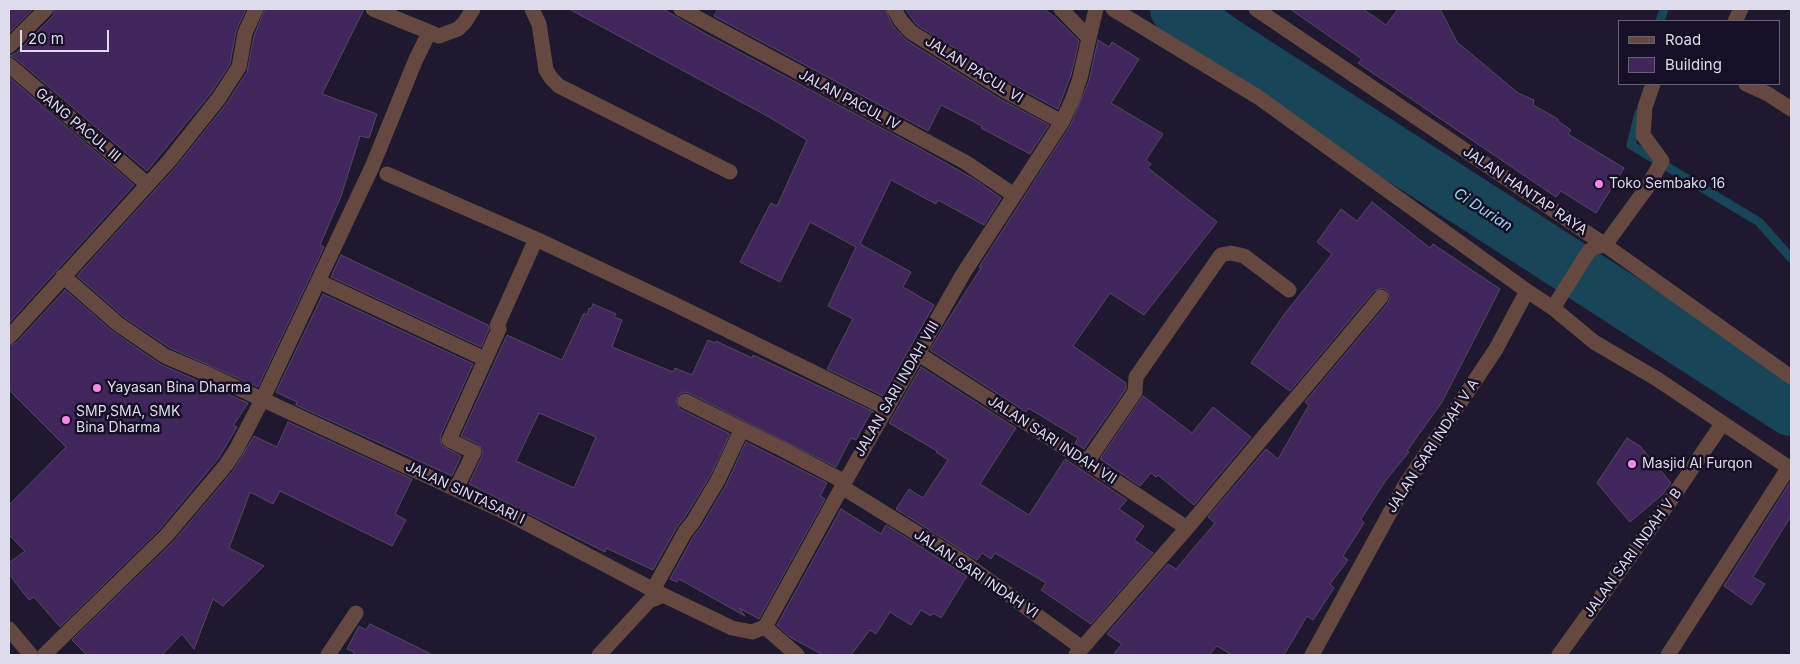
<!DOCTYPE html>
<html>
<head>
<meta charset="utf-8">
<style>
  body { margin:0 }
  #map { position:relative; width:1800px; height:664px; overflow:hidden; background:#1f1930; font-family:Inter,sans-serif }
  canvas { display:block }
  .frame { position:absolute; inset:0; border:10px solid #dedbeb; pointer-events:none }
  .legend { position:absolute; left:1618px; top:20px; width:162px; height:65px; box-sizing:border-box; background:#161026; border:1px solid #666175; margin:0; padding:6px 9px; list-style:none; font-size:15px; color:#dedbeb }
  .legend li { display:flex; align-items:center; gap:10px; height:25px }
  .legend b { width:25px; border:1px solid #666175 }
  .scale { position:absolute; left:20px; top:30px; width:89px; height:22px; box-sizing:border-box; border:2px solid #dedbeb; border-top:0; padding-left:6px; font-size:15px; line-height:18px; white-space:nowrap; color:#dedbeb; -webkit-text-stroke:4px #161026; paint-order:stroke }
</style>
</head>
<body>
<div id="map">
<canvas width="1800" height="664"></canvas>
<div class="frame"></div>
<ul class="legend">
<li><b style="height:6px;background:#654840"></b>Road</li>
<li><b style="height:14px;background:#41265c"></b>Building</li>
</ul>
<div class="scale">20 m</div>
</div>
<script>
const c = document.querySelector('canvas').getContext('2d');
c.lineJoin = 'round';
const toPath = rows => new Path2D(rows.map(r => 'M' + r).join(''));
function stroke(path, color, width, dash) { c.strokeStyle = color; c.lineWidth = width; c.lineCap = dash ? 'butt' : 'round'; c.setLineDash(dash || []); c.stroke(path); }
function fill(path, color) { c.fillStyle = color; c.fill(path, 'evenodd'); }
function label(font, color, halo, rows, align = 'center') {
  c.font = font + ' Inter,sans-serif'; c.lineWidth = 5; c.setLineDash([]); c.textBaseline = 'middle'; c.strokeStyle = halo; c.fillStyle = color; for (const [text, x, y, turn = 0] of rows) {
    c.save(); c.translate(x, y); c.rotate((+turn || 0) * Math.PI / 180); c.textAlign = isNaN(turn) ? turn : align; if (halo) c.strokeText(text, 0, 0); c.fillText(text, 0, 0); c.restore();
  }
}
const stream = toPath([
  [1660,21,1664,9],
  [1639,113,1631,145,1759,222,1791,258]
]);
const river = toPath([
  [1177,9,1222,42,1791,409]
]);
const building = toPath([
  [9,9,33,9,9,33,9,9],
  [55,9,246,9,236,31,230,64,211,93,147,171,15,58,9,56,16,53,53,16,55,9],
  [265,9,364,9,322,94,377,114,369,138,360,136,341,196,320,245,324,247,258,387,170,348,124,317,77,276,176,167,227,103,247,72,254,36,265,9],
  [569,9,663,9,704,33,919,148,974,179,1001,198,984,225,938,200,936,204,891,180,860,244,911,272,903,287,934,305,883,396,827,369,853,319,828,306,856,247,810,222,780,282,740,262,771,203,777,206,807,140,769,117,569,9],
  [718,9,885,9,893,26,906,40,1000,99,1049,125,1030,154,981,128,982,126,941,105,928,131,714,16,718,9],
  [905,9,1044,9,1056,18,1079,41,1071,75,1058,109,1010,83,917,25,905,9],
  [1290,9,1363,9,1386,25,1398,9,1440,9,1457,42,1518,93,1534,100,1533,105,1558,119,1558,121,1571,130,1568,134,1624,168,1596,213,1561,191,1556,197,1358,63,1362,59,1290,9],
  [1098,40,1109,47,1112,42,1139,59,1111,103,1163,134,1146,160,1151,164,1148,168,1217,222,1144,315,1110,293,1073,346,1126,383,1126,389,1084,449,1075,443,1078,438,1028,408,1026,412,930,350,951,315,981,268,979,267,1070,126,1089,81,1098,40],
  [9,77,134,185,9,323,9,77],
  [1372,202,1430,248,1433,244,1500,289,1442,402,1407,451,1409,452,1386,480,1361,519,1364,523,1343,556,1348,560,1330,584,1334,588,1313,620,1307,616,1284,655,1232,655,1217,646,1209,655,1113,655,1122,644,1107,634,1168,564,1176,569,1215,523,1208,517,1266,449,1278,459,1309,405,1305,402,1388,303,1390,298,1387,290,1382,288,1374,291,1290,391,1251,363,1283,316,1332,254,1317,242,1341,209,1357,221,1372,202],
  [341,255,488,325,489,329,481,347,331,277,341,255],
  [65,290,112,331,160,364,248,403,233,426,237,427,218,459,159,530,60,627,34,597,29,600,9,574,9,563,25,551,9,535,9,505,66,447,9,390,9,346,16,343,65,290],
  [323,294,473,364,440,437,442,446,461,456,452,476,296,405,297,402,276,392,323,294],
  [593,304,616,314,614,317,622,320,612,347,673,372,675,368,692,375,708,340,715,343,716,341,752,358,753,355,874,412,871,412,856,440,851,438,836,467,689,393,684,392,679,394,676,401,680,409,730,434,710,476,685,517,677,527,653,570,606,548,605,552,469,484,482,456,483,451,478,444,461,436,507,335,562,360,584,313,587,315,589,308,591,309,593,304],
  [539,413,596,437,574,488,516,461,539,413],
  [921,367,1016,428,980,484,1029,515,1065,459,1127,500,1119,509,1144,526,1134,540,1153,553,1091,624,1041,590,1046,583,995,553,991,559,982,553,977,560,896,509,909,489,923,498,948,460,936,452,937,451,889,423,921,367],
  [1143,396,1192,433,1213,407,1251,437,1194,505,1158,475,1156,477,1151,473,1140,486,1100,459,1143,396],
  [288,422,412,479,395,514,406,520,392,546,280,491,273,504,250,492,229,548,264,566,223,606,213,599,194,649,182,634,162,655,87,655,72,640,173,542,233,471,254,436,277,447,288,422],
  [1627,438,1640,446,1671,483,1663,494,1630,522,1597,483,1627,438],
  [746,442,827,483,820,496,825,499,759,619,739,608,745,616,679,579,677,582,670,579,693,537,701,527,726,485,746,442],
  [1791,481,1791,516,1753,577,1765,584,1751,605,1724,586,1791,481],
  [841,509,881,534,886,525,967,576,941,618,933,613,931,616,921,610,911,625,890,612,876,634,870,630,851,655,823,655,790,637,777,625,841,509],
  [370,624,433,655,353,655,354,652,347,649,359,626,366,630,370,624]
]);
const minor = toPath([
  [373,9,439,36,458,29,465,22,473,9],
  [532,9,539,24,546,70,551,78,559,86,730,172],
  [681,9,965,162,1014,195],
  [894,9,901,21,911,32,1005,91,1062,122],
  [1113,9,1258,97,1527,291,1553,308,1594,342,1657,379,1791,469],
  [1256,9,1605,245,1791,377],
  [1735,21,1741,9],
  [1089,38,1096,9],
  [9,46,46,9],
  [9,65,147,184],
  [1746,84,1768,94,1791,109],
  [387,174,536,239,672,303,886,408],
  [1605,245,1648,186,1662,161,1643,135,1645,107,1653,84],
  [63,276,118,324,165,356,212,376,511,515,663,595,732,628,752,632,765,627],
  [318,281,485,359],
  [1553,308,1589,251,1595,247,1605,245],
  [9,337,169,161,219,98,239,67,245,33,256,9],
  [917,353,1087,462,1187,528],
  [685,401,784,450,845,482],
  [1087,462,1135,392,1136,377,1221,255,1231,253,1244,256,1289,290],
  [842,487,965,563,1082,648],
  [456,489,474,452,449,440,499,329,497,326,536,239],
  [653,590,685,532,693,522,718,480,742,429],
  [765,627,842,487,963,274,1062,122,1073,98,1080,78,1089,38,1061,9],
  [765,627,797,655],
  [44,655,166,536,226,465,237,448,262,400,372,167,416,59,429,33],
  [328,655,356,613],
  [599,655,649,601,663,595],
  [1076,655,1187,528,1381,297],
  [1312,655,1404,487,1496,349,1527,291],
  [1559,655,1670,501,1722,424],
  [1668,655,1789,467]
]);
const tertiary = toPath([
  [9,629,31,655]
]);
const markers = [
  [1599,184,5,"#f788eb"],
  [97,388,5,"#f788eb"],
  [66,420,5,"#f788eb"],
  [1632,464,5,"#f788eb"]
];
const streetNames = [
  ["JALAN PACUL VI",974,70,32],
  ["JALAN PACUL IV",849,100,28],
  ["GANG PACUL III",78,125,40],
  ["JALAN HANTAP RAYA",1525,191,34],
  ["JALAN SARI INDAH VIII",897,389,-60],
  ["JALAN SARI INDAH VII",1052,440,33],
  ["JALAN SARI INDAH V A",1433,446,-57],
  ["JALAN SINTASARI I",465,493,25],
  ["JALAN SARI INDAH V B",1633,553,-54],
  ["JALAN SARI INDAH VI",976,574,34]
];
const poiNames = [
  ["Toko Sembako 16",1609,184],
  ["Yayasan Bina Dharma",107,388],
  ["SMP,SMA, SMK",76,412],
  ["Bina Dharma",76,428],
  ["Masjid Al Furqon",1642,464]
];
const waterNames = [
  ["Ci Durian",1483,210,33]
];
stroke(stream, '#184557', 9);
stroke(river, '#184557', 54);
fill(building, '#41265c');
stroke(building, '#534862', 1);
stroke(minor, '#654840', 15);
stroke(tertiary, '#654840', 15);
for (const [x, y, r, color] of markers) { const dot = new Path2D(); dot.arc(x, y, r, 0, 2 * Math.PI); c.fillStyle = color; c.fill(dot); stroke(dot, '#161026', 2); }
label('14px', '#dedbeb', '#161026', streetNames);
label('14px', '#dedbeb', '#161026', poiNames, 'left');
label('italic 15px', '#99d7f4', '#161026', waterNames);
</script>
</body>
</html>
